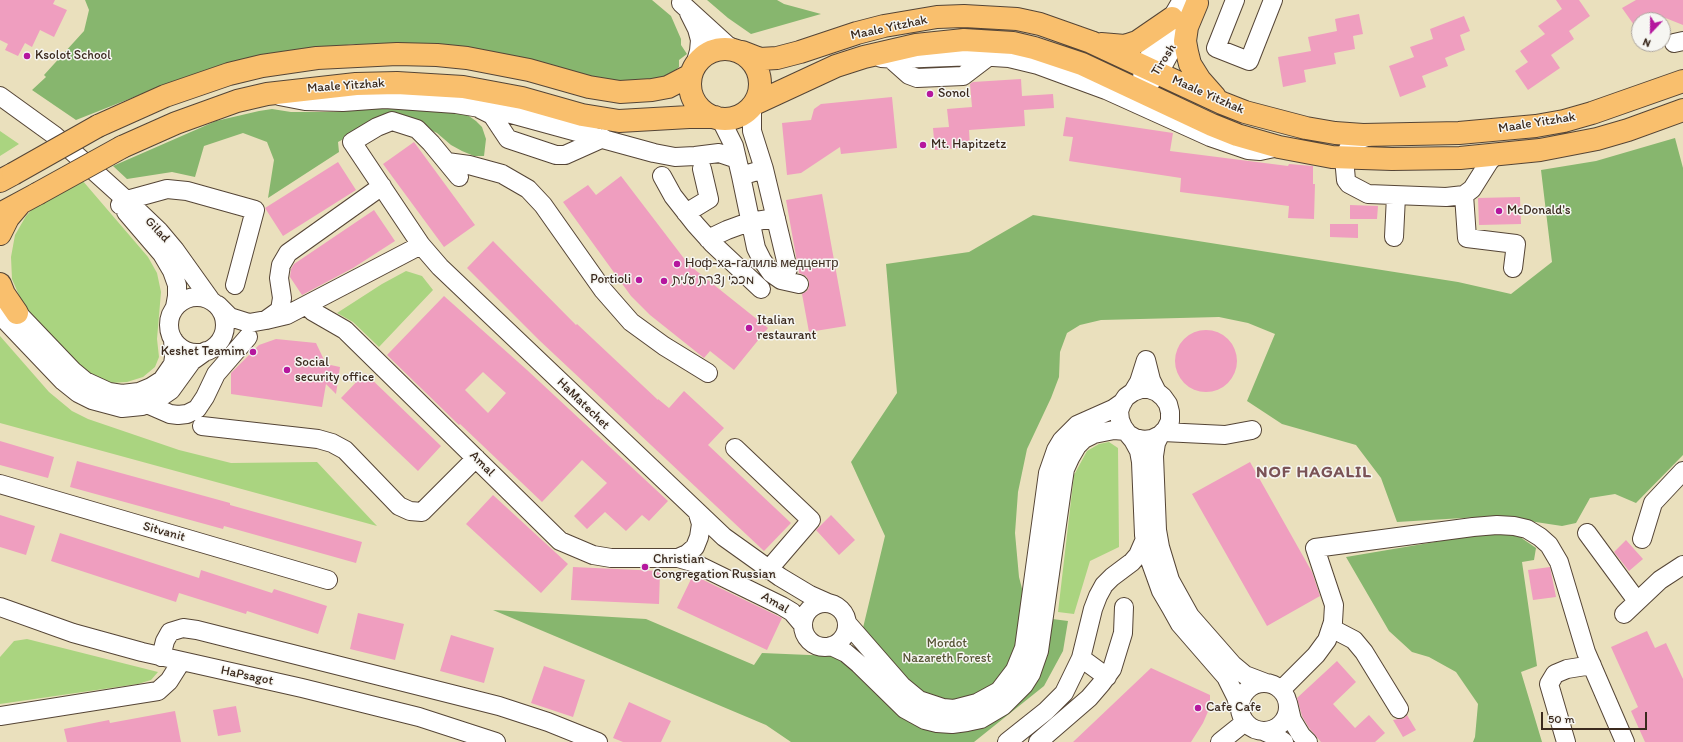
<!DOCTYPE html>
<html>
<head>
<meta charset="utf-8">
<style>
  body { margin:0 }
  #map { position:relative; width:1683px; height:742px; overflow:hidden; background:#eae0bd; font-family:Itim,sans-serif }
  canvas { display:block }
  .north { position:absolute; left:1631px; top:12px; width:40px; height:40px; box-sizing:border-box; background:#f6f6f2; border:1px solid #aba49d; border-radius:50%; rotate:202deg; font-size:11px; font-weight:700; line-height:16px; text-align:center; color:#3b2a1e }
  .north::after { content:''; display:block; margin:auto; width:14px; height:18px; background:#b5179e; clip-path:polygon(50% 0,100% 100%,50% 72%,0 100%) }
  .scale { position:absolute; left:1541px; top:712px; width:106px; height:18px; box-sizing:border-box; border:2px solid #3b2a1e; border-top:0; padding-left:5px; font-size:12px; line-height:14px; white-space:nowrap; color:#3b2a1e; -webkit-text-stroke:3px #f6f6f2; paint-order:stroke }
</style>
</head>
<body>
<div id="map">
<canvas width="1683" height="742"></canvas>
<div class="north">N</div>
<div class="scale">50 m</div>
</div>
<script>
const c = document.querySelector('canvas').getContext('2d');
c.lineJoin = 'round';
function fill(path, color) { c.fillStyle = color; c.fill(path, 'evenodd'); }
const toPath = rows => new Path2D(rows.map(r => 'M' + r).join(''));
function stroke(path, color, width, dash) { c.strokeStyle = color; c.lineWidth = width; c.lineCap = dash ? 'butt' : 'round'; c.setLineDash(dash || []); c.stroke(path); }
function label(font, color, halo, rows, align = 'center') {
  c.font = font + ' Itim,"Playpen Sans Hebrew",sans-serif'; c.lineWidth = 3; c.setLineDash([]); c.textBaseline = 'middle'; c.strokeStyle = halo; c.fillStyle = color; for (const [text, x, y, turn = 0] of rows) {
    c.save(); c.translate(x, y); c.rotate((+turn || 0) * Math.PI / 180); c.textAlign = isNaN(turn) ? turn : align; if (halo) c.strokeText(text, 0, 0); c.fillText(text, 0, 0); c.restore();
  }
}
const green = toPath([
  [0,131,19,144,0,156],
  [82,180,148,257,157,273,161,292,157,339,159,357,155,367,143,377,127,382,109,383,87,374,28,316,12,279,11,257,15,235,26,216,37,204],
  [406,271,422,276,433,290,379,347,353,322,337,313,382,284],
  [0,336,49,392,72,411,88,419,179,450,231,463,317,462,377,526,0,423],
  [1109,442,1118,448,1119,547,1090,561,1074,614,1058,612,1074,475,1087,451,1099,444],
  [27,639,158,672,151,680,138,684,0,704,0,657,14,641]
]);
const forest = toPath([
  [85,0,652,0,671,16,681,39,681,45,687,54,679,60,679,67,670,75,649,84,620,84,403,46,353,44,279,55,162,86,76,120,32,90,46,77,44,75,84,31,89,10],
  [707,0,777,0,784,4,821,14,751,34,728,18],
  [382,108,456,112,466,114,476,121,482,127,486,139,484,156,474,156,462,151,451,145,437,133,416,123,386,116,338,142,339,152,268,198,274,160,267,142,243,133,204,146,195,177,172,172,127,179,113,166,216,121,259,111,272,109,291,112,337,112],
  [1675,138,1683,168,1683,455,1636,503,1615,494,1590,498,1576,523,1562,526,1496,516,1397,522,1381,478,1356,445,1282,424,1247,401,1275,334,1248,323,1219,317,1101,320,1080,325,1067,333,1060,352,1059,377,1051,398,1027,449,1018,492,1015,533,1019,577,1029,616,1068,621,1063,651,1044,686,974,742,791,742,766,725,493,610,646,619,754,665,762,653,856,657,885,536,851,462,897,393,886,264,969,252,1033,215,1458,282,1511,294,1552,262,1541,170,1596,161],
  [1494,532,1520,537,1536,548,1534,560,1522,562,1537,666,1521,672,1542,742,1473,742,1475,737,1478,704,1456,672,1429,657,1412,652,1389,631,1346,557]
]);
const building = toPath([
  [0,0,55,0,53,4,67,10,54,37,40,30,32,47,25,43,18,56,5,50,8,44,0,40],
  [1556,0,1579,0,1590,16,1569,31,1574,39,1551,55,1560,68,1528,90,1515,71,1528,62,1520,51,1545,34,1538,26,1562,9],
  [1636,0,1683,0,1683,25,1658,15,1651,20,1639,20,1639,32,1622,8],
  [1359,14,1363,34,1353,36,1355,49,1334,53,1336,64,1304,70,1306,82,1283,87,1278,57,1311,51,1308,37,1337,31,1335,19],
  [1464,16,1470,31,1460,35,1465,50,1445,58,1448,66,1422,76,1426,87,1400,97,1389,66,1414,57,1410,47,1433,39,1430,29],
  [1021,79,1022,96,1053,94,1054,108,1024,110,1025,126,969,130,970,147,935,150,933,128,949,127,947,109,972,107,970,84,973,82],
  [892,97,897,148,841,154,840,147,801,173,787,175,782,123,811,120,814,109,821,104],
  [1066,117,1173,133,1170,151,1288,166,1289,164,1313,166,1313,184,1315,184,1314,219,1288,218,1289,206,1180,192,1181,178,1069,161,1073,137,1063,136],
  [414,142,475,225,444,247,383,164],
  [338,162,356,190,283,236,265,208],
  [621,176,689,265,768,328,734,370,710,351,704,358,650,315,631,296,563,202,588,185,596,195],
  [822,194,846,326,809,332,802,294,807,291,809,287,809,281,806,276,799,273,786,200],
  [1520,197,1521,224,1479,225,1478,198],
  [1350,205,1378,206,1377,219,1350,219],
  [374,210,395,241,353,268,302,295,290,277,291,269,294,264],
  [1330,224,1358,224,1358,238,1330,237],
  [493,241,576,325,577,324,658,400,658,399,669,408,684,391,724,428,708,445,791,523,764,551,539,340,467,268],
  [444,296,527,370,668,501,649,521,642,515,626,531,605,512,587,529,574,516,607,483,582,460,542,502,460,424,459,425,387,355],
  [483,372,506,393,488,413,465,390],
  '1175 361a31 31 0 1 1 62 0a31 31 0 1 1-62 0Z',
  [276,339,316,343,326,364,340,367,336,394,326,384,322,407,231,394,231,373,259,345],
  [365,373,441,446,418,471,341,398],
  [0,441,54,457,48,478,0,465],
  [77,461,230,503,230,505,362,542,356,563,224,526,223,529,70,487],
  [1250,462,1312,572,1320,596,1267,626,1192,494],
  [493,495,568,564,541,593,466,524],
  [0,515,35,526,26,555,0,547],
  [831,515,855,540,839,555,816,530],
  [60,533,199,578,201,570,272,593,274,589,327,606,318,634,247,611,246,614,179,593,176,602,51,561],
  [1626,540,1643,559,1629,571,1614,552],
  [573,567,660,571,659,604,571,600],
  [1550,567,1556,597,1533,600,1528,570],
  [693,575,782,618,767,650,677,608],
  [358,613,404,624,395,660,350,649],
  [1647,631,1655,648,1666,643,1683,679,1683,742,1645,742,1631,711,1638,707,1611,647],
  [451,635,494,648,484,683,440,671],
  [1337,661,1356,682,1333,704,1355,728,1369,715,1385,733,1375,742,1321,742,1309,728,1302,716,1297,698],
  [544,666,585,680,573,717,531,703],
  [1151,668,1210,695,1210,707,1203,723,1191,742,1073,742],
  [629,702,671,721,661,742,623,742,613,738],
  [236,706,241,732,218,736,213,710],
  [175,711,181,742,67,742,64,729,109,720,110,723],
  [1407,715,1416,730,1403,737,1393,720,1404,718]
]);
const minor = toPath([
  [1235,0,1216,48,1249,61,1273,0],
  [681,3,727,45,736,50],
  [689,13,697,29,700,40,699,51,695,65],
  [1674,43,1683,41],
  [881,58,897,59,977,56,1009,58,1038,65,1106,90,1210,137,1248,150,1260,151,1274,148],
  [891,59,909,75,917,78,963,76,988,57],
  [1142,79,1143,67,1182,0],
  [1141,92,1159,73,1186,23],
  [0,96,54,135,135,208,159,231,175,250,210,299],
  [279,96,305,101,343,102,385,99,456,104,504,112,654,153,675,157,695,156,719,153,737,159],
  [480,109,492,115,508,139,556,155,565,155,603,138],
  [720,118,734,146,741,176,764,169,752,131,752,107],
  [1374,135,1361,139,1355,142,1349,147,1344,158,1346,180,1349,184,1368,194,1446,197,1464,195,1472,189,1489,162,1495,155],
  [447,162,469,165,502,174,528,189,543,205,603,290,631,322,664,346,708,373],
  [764,169,788,269],
  [662,176,673,196,695,224,713,244,761,289],
  [741,176,756,248,762,260,771,273,781,280,799,284],
  [459,177,431,143,417,129,392,121,377,127,352,142,421,245,440,267,724,537,780,577,810,595,828,603],
  [1464,195,1467,238,1516,244,1513,268],
  [120,205,127,200,167,189,187,191,255,210,235,285],
  [126,212,162,254,172,271,177,285,177,296,175,307],
  [686,213,709,199,702,169],
  [1394,237,1396,196],
  [708,239,727,230,749,222,776,218],
  '169 325a28 28 0 1 1 56 0a28 28 0 1 1-56 0Z',
  [8,303,73,371,85,381,109,392,122,394,139,392,151,387,162,380,173,364,174,357,173,339],
  [218,305,230,317,249,323,266,320,287,315,421,245],
  [312,311,345,330,560,541,593,555,611,558,678,558,692,562,782,606,792,612,803,625],
  [0,315,63,381,78,393,92,400,122,408,142,406,158,399,171,390,192,361,206,351],
  [266,320,280,310,282,298,279,278,281,265,288,253,382,186],
  [1133,392,1139,382,1146,360,1151,380,1157,392],
  [147,404,170,414,178,415,187,414,197,409,205,397,216,374,248,337],
  [202,426,318,439,332,443,345,450,399,506,410,511,422,512,476,458],
  [1163,432,1225,435,1252,430],
  [1128,434,1135,438,1144,440,1152,439,1160,435,1166,429,1170,421,1170,412,1168,404,1163,397,1157,392,1149,389,1141,389,1133,392,1126,397,1122,403,1119,411,1120,420,1123,427,1128,434,1133,440,1139,451,1141,462,1144,535,1147,552,1161,591,1171,608,1180,624,1226,677,1236,697,1239,708],
  [1160,435,1156,443,1154,456,1157,530,1160,547,1170,580,1190,616,1233,665,1245,675,1266,683],
  [735,448,811,520,768,570],
  [0,484,328,580],
  [1587,533,1637,601],
  [1642,539,1653,503,1683,471],
  [678,558,687,554,695,547,699,537,701,524,698,514],
  '803 625a22 22 0 1 1 44 0a22 22 0 1 1-44 0Z',
  [0,607,73,633,142,652,302,688,419,717,496,742],
  [1624,614,1660,580,1683,565],
  [847,623,902,686,919,700,943,708,954,709,977,703,999,691,1015,670,1024,648,1048,473,1056,450,1062,440,1077,425,1113,409,1123,402],
  [1331,628,1354,640,1364,652,1399,709],
  [831,646,846,653,859,664,905,709,925,720,937,723,952,724,967,722,981,719,1003,706,1024,685,1031,674,1039,651,1063,482,1065,469,1070,458,1077,446,1084,439,1094,434,1114,430,1126,431],
  [161,657,165,641,170,632,183,628,197,630,499,706,548,722,598,742],
  [1081,658,1107,677],
  '1240 707a24 24 0 1 1 48 0a24 24 0 1 1-48 0Z',
  [1281,690,1316,655,1327,640,1333,622,1334,605,1315,548,1473,527,1497,525,1514,526,1527,529,1540,537,1549,545,1559,562,1586,652,1625,742],
  [1288,703,1292,720,1301,735,1308,742],
  [0,716,158,691,169,681,181,662],
  [1263,731,1275,736,1284,742],
  [1007,742,1046,711,1064,693,1081,658,1093,609,1098,596,1104,585,1112,577,1132,562,1138,555,1145,539],
  [1038,742,1089,698,1101,684,1112,669,1123,633,1124,607],
  [1220,742,1245,722],
  [1566,742,1549,684,1555,674,1567,669,1592,665]
]);
const major = toPath([
  [1197,3,1187,27,1185,41,1187,52,1190,64,1200,80,1215,97],
  [1101,44,1125,46,1137,42,1172,18],
  '690 84a35 35 0 1 1 70 0a35 35 0 1 1-70 0Z',
  [742,52,760,59,777,58,800,52,857,33,884,26,937,17,964,16,1017,19,1040,24,1091,42,1222,103,1245,112,1306,128,1335,133,1363,135,1459,133,1536,126,1564,121,1592,113,1683,81],
  [754,104,836,66,864,57,916,45,964,40,1013,43,1034,48,1082,64,1212,125,1237,135,1279,147,1332,157,1392,159,1460,158,1540,150,1597,139,1628,130,1683,110],
  [98,126,165,96,229,74,262,66,317,58,397,54,437,55,467,58,529,70,589,87,620,92,652,90,668,87,691,75],
  [122,147,176,123,237,101,267,94,356,84,397,83,463,87,522,98,582,115,619,121,689,117,715,117],
  [0,181,13,174],
  [0,214,37,194],
  [0,234,8,218,19,205],
  [0,284,4,294,17,313]
]);
const majorBridge = toPath([
  [13,174,98,126],
  [37,194,122,147]
]);
const markers = [
  [27,56,4,"#b5179e"],
  [930,94,4,"#b5179e"],
  [923,145,4,"#b5179e"],
  [1499,211,4,"#b5179e"],
  [677,264,4,"#b5179e"],
  [639,280,4,"#b5179e"],
  [664,281,4,"#b5179e"],
  [749,328,4,"#b5179e"],
  [253,352,4,"#b5179e"],
  [287,370,4,"#b5179e"],
  [645,567,4,"#b5179e"],
  [1198,708,4,"#b5179e"]
];
const streetNames = [
  ["Maale Yitzhak",889,28,-12],
  ["Tirosh",1164,60,-58],
  ["Maale Yitzhak",346,86,-4],
  ["Maale Yitzhak",1208,95,24],
  ["Maale Yitzhak",1537,123,-9],
  ["Gilad",157,230,47],
  ["HaMatechet",583,404,44],
  ["Amal",482,464,45],
  ["Sitvanit",164,532,16],
  ["Amal",775,603,30],
  ["HaPsagot",247,676,12]
];
const poiNames = [
  ["Ksolot School",35,56],
  ["Sonol",938,94],
  ["Mt. Hapitzetz",931,145],
  ["McDonald's",1507,211],
  ["Ноф-ха-галиль медцентр",685,264],
  ["Portioli",631,280,"right"],
  ["מכבי נצרת עלית",672,281],
  ["Italian",757,321],
  ["restaurant",757,336],
  ["Keshet Teamim",245,352,"right"],
  ["Social",295,363],
  ["security office",295,378],
  ["Christian",653,560],
  ["Congregation Russian",653,575],
  ["Cafe Cafe",1206,708]
];
const parkNames = [
  ["Mordot",947,644],
  ["Nazareth Forest",947,659]
];
const districtNames = [
  ["NOF HAGALIL",1314,473]
];
fill(green, '#aad480');
fill(forest, '#87b66e');
fill(building, '#ef9ebf');
stroke(minor, '#554536', 20);
stroke(major, '#554536', 24);
stroke(minor, '#fff', 18);
stroke(major, '#f9bf6d', 22);
stroke(majorBridge, '#554536', 24, []);
stroke(majorBridge, '#f9bf6d', 22);
for (const [x, y, r, color] of markers) { const dot = new Path2D(); dot.arc(x, y, r, 0, 2 * Math.PI); c.fillStyle = color; c.fill(dot); stroke(dot, '#f6f6f2', 1.5); }
label('13px', '#3b2a1e', '#f6f6f2', streetNames);
label('13px', '#3b2a1e', '#f6f6f2', poiNames, 'left');
label('13px', '#575436', '#f6f6f2', parkNames);
c.letterSpacing = '1px';
label('bold 17px', '#7a5356', '#f6f6f2', districtNames);
c.letterSpacing = '0px';
</script>
</body>
</html>
